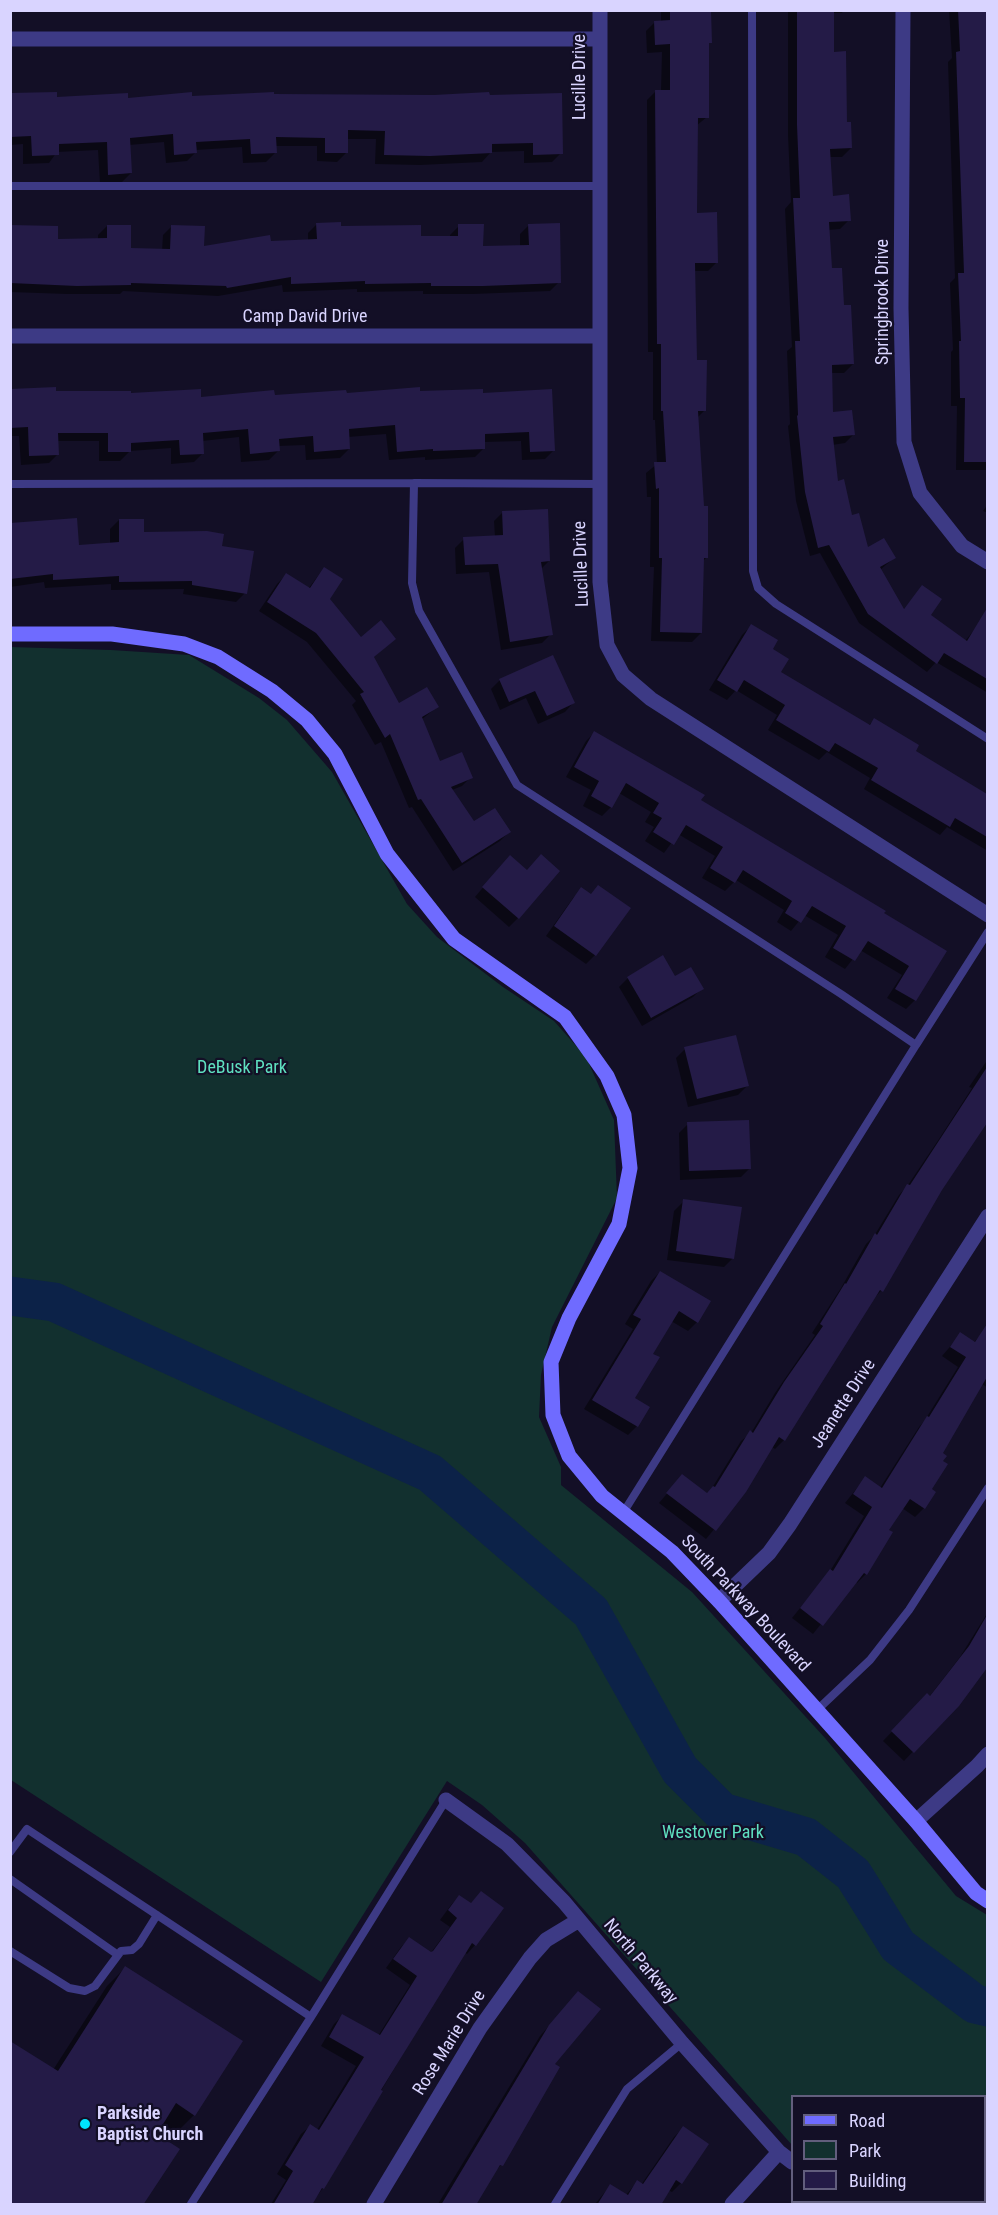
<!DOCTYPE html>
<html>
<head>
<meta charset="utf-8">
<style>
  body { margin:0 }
  #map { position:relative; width:998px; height:2215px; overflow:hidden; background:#130f26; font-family:"Roboto Condensed",sans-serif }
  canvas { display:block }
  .frame { position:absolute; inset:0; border:12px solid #d9d4ff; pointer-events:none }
  .legend { position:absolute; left:791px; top:2095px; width:195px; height:108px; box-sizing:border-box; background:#130f26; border:2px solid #625e7d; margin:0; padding:8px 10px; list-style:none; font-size:18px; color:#d9d4ff }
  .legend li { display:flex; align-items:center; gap:12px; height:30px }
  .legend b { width:30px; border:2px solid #625e7d }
</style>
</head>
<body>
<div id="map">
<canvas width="998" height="2215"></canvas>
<div class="frame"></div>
<ul class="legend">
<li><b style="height:8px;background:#6f6bff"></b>Road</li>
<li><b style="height:16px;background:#12302f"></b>Park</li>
<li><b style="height:16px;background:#241b47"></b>Building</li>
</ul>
</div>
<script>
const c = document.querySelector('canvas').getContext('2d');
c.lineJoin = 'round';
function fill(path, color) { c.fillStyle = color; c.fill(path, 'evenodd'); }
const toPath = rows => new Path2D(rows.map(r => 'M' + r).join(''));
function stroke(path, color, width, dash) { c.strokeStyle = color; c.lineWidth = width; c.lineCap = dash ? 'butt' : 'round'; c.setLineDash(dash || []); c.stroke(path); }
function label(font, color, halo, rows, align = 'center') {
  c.font = font + ' "Roboto Condensed",sans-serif'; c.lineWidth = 4.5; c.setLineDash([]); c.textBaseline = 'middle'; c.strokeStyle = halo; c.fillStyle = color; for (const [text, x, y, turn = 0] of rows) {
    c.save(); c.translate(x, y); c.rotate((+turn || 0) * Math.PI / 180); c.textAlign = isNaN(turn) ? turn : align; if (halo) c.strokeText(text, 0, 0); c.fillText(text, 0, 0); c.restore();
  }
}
const green = toPath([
  [10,647,111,650,189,655,259,698,287,720,332,772,407,904,437,937,503,987,554,1021,586,1057,614,1120,617,1198,552,1327,541,1375,539,1417,561,1467,561,1485,692,1592,825,1738,956,1896,987,1915,987,2204,906,2204,898,2202,984,2202,984,2096,792,2096,792,2145,525,1843,482,1805,447,1781,321,1982,11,1780]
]);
const shadow = toPath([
  [661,10,709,10,710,42,707,45,707,117,696,126,696,214,717,262,708,271,694,271,696,361,705,410,697,418,706,558,703,561,701,633,692,642,651,641,654,567,650,567,651,497,647,497,646,473,657,464,655,420,653,420,653,352,648,352,647,100,656,91,661,91,662,52,647,53,646,31,655,22,661,22],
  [788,10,844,10,842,13,832,13,832,53,851,148,842,157,829,157,831,197,849,220,840,229,828,230,831,270,842,307,853,364,844,373,830,373,832,413,854,434,845,443,832,445,836,483,867,549,894,558,880,570,903,610,922,587,929,615,965,641,980,623,988,628,988,693,936,662,927,672,859,623,820,553,810,556,796,501,788,426,790,424,787,351,792,347,785,209,791,202,788,135],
  [949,10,988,10,988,470,956,470,957,406,951,406,951,352,953,350,950,283,955,278,948,62,952,58],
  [10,95,127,100,272,95,434,96,561,153,552,162,524,163,524,151,491,152,482,162,420,165,375,164,376,139,347,139,346,153,337,162,317,161,317,146,275,146,275,153,266,162,243,163,242,147,196,150,196,152,187,161,166,163,164,142,129,145,131,173,122,182,100,183,98,150,57,152,49,163,23,164,23,144,10,145],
  [317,224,420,238,450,238,450,235,459,226,482,247,520,246,520,234,529,225,559,282,550,291,473,294,423,294,423,291,357,292,357,289,283,292,282,285,218,296,123,291,120,294,67,294,10,292,10,227,56,240,98,240,98,235,107,226,129,250,162,251,163,235,172,226,202,247,308,241,308,233],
  [10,391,200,398,419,393,481,394,554,450,545,459,522,460,521,441,484,442,484,448,475,457,425,460,425,457,389,460,386,434,348,437,349,449,340,458,306,460,305,445,278,446,278,451,269,460,241,462,239,437,202,441,203,453,194,462,171,464,171,448,130,451,120,461,99,461,99,441,57,441,58,454,49,463,21,465,19,436,10,436],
  [988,504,988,513,983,511],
  [503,512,549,561,541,569,551,634,542,643,501,650,489,572,456,574,455,548,464,539,495,537,494,521],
  [119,520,143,534,220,548,245,593,236,602,183,594,184,589,111,590,111,584,45,588,44,582,10,587,10,524,77,547,110,545,110,529],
  [324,568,328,600,361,639,394,639,373,658,399,705,437,707,421,720,439,763,471,777,462,786,452,790,473,823,509,832,500,841,453,871,412,807,409,808,381,742,375,745,352,705,356,701,307,642,259,611,277,584,286,575,308,589],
  [751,626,771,649,779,672,868,726,874,720,914,751,988,795,988,851,947,827,940,835,864,789,870,778,827,752,819,760,768,730,777,715,736,690,727,700,709,690,742,635],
  [553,657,573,703,565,712,538,724,526,698,500,710,491,689,500,680],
  [595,732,699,800,945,951,915,1000,906,1009,887,998,902,975,860,950,845,969,825,957,838,935,804,915,791,931,777,922,784,910,736,880,725,891,702,878,715,856,678,834,664,853,645,841,654,827,645,822,651,812,619,793,611,807,602,816,583,806,591,790,566,777,586,741],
  [501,866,518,918,509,927,475,897],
  [582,889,595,955,586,964,546,936,573,898],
  [628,978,674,978,702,988,693,997,642,1026,619,987],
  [685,1049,747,1086,738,1095,688,1107,676,1058],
  [988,1059,988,1120,941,1189,881,1291,872,1300,784,1440,775,1449,772,1447,745,1492,706,1539,659,1503,682,1476,706,1494,712,1488,741,1441,751,1433,775,1393,815,1335,812,1333,841,1288,866,1244,874,1236,899,1195,908,1185,939,1139,972,1088,969,1087],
  [688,1124,750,1168,741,1177,680,1180,679,1133],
  [683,1202,733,1258,724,1267,667,1260,674,1211],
  [660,1272,697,1322,688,1331,671,1321,651,1354,633,1398,637,1426,628,1435,584,1409,633,1329,625,1324,651,1281],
  [961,1334,973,1343,981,1335,988,1340,988,1388,982,1384,941,1453,924,1508,915,1517,902,1508,887,1530,866,1574,857,1583,855,1581,813,1634,792,1618,830,1571,864,1516,845,1503,865,1478,880,1488,919,1427,925,1420,958,1367,942,1356],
  [988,1612,988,1665,957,1705,904,1761,883,1741,927,1695,929,1697,960,1657],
  [481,1893,502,1908,475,1945,467,1954,464,1952,323,2188,311,2204,271,2204,286,2180,277,2174,301,2134,310,2126,317,2130,356,2066,321,2046,334,2024,342,2016,378,2036,410,1985,386,1968,401,1947,409,1939,430,1954,450,1927,440,1920,451,1905,459,1896,470,1904],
  [125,1968,194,2115,176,2133,162,2123,155,2134,53,2070,107,1986],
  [578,1993,553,2064,501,2165,492,2174,473,2204,438,2204,540,2036],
  [683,2128,681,2183,672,2192,668,2190,659,2204,595,2204,610,2186,626,2195,637,2182,641,2185,674,2137]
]);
const river = toPath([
  [10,1296,54,1302,430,1473,591,1612,680,1770,722,1812,806,1837,853,1874,898,1946,975,2004,988,2007]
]);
const building = toPath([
  [670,10,711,10,712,43,709,43,709,118,698,118,697,213,717,212,718,263,695,263,697,360,707,360,706,411,698,411,704,506,708,506,708,558,704,558,702,633,660,632,662,558,659,558,659,488,656,489,654,462,666,462,663,411,661,411,661,344,657,344,655,90,670,90,670,44,655,45,654,21,670,20],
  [797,10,834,10,834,52,846,51,847,122,851,122,852,148,830,149,833,196,849,194,851,221,829,222,832,268,842,268,844,305,851,305,854,364,832,365,833,412,852,410,855,435,833,437,838,481,844,479,852,515,859,513,868,547,884,538,896,558,880,567,904,609,922,585,942,599,931,615,967,641,987,608,987,679,944,653,937,664,868,614,829,545,818,548,805,492,797,416,798,415,795,341,800,341,793,198,800,198,797,125],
  [958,10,987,10,987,462,964,462,965,398,960,398,959,341,961,341,958,273,964,273,956,52,960,51],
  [57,92,57,97,128,93,128,98,192,92,192,96,274,92,274,94,434,95,489,92,490,95,562,93,563,154,533,155,533,143,492,144,492,153,430,156,384,155,385,131,348,130,348,153,325,153,325,138,276,137,277,153,251,154,250,139,196,142,197,153,174,155,173,134,130,138,132,173,108,175,107,142,59,144,59,155,32,156,31,136,10,137,10,93],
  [341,222,341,226,421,225,421,236,458,236,458,224,484,224,483,246,529,245,528,224,560,223,561,283,483,286,431,286,431,283,365,284,365,281,291,284,291,277,227,288,226,286,131,283,131,285,77,286,10,283,10,225,58,226,58,239,107,238,107,225,131,225,131,248,170,249,171,225,205,226,204,246,270,235,271,241,317,239,316,223],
  [56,387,56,391,131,391,131,393,201,389,201,397,274,390,275,395,346,390,347,393,420,387,420,391,483,389,483,393,552,389,555,451,530,452,529,432,485,434,485,449,433,451,433,449,397,452,395,425,349,429,350,449,314,452,313,436,279,439,280,451,250,454,248,429,203,433,204,454,180,455,179,440,131,443,131,452,108,452,108,433,58,433,59,455,29,456,28,427,10,428,10,389],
  [548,509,550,561,541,562,553,635,510,642,498,564,465,565,463,537,503,535,502,511],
  [77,518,79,545,119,542,119,519,144,519,144,532,207,531,224,534,222,546,254,551,247,594,192,585,192,581,119,582,119,576,53,580,53,574,10,579,10,523],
  [324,567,343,579,330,599,361,637,381,620,396,639,374,657,399,703,427,687,439,707,422,717,440,761,462,752,473,778,451,787,474,821,495,808,511,832,462,863,421,799,418,800,390,734,385,738,360,694,364,692,316,633,267,602,286,573,310,588],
  [751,624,778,640,773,649,789,659,781,672,870,725,874,718,919,745,916,751,987,794,987,837,955,818,950,827,871,780,878,768,835,743,829,752,776,720,785,705,744,680,737,692,717,680],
  [553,655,575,703,547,716,535,691,509,702,499,679],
  [594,731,705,795,701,800,886,911,884,913,947,951,916,1001,895,989,909,966,868,941,855,961,833,948,846,926,812,906,801,923,785,913,792,901,743,870,735,883,710,868,723,847,686,825,674,845,653,832,662,818,653,813,659,803,626,783,612,808,591,796,599,781,574,767],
  [541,854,560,871,519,919,482,887,510,855,527,870],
  [598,885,631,908,596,956,554,926,581,887,591,894],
  [663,955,675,976,691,967,704,989,651,1018,627,977],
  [736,1035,749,1086,697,1099,684,1047],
  [987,1067,987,1123,942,1190,883,1292,880,1290,785,1441,779,1437,746,1492,716,1531,666,1493,682,1474,707,1493,713,1486,715,1487,750,1430,753,1433,784,1382,823,1326,820,1324,845,1283,846,1284,875,1233,877,1235,907,1184,910,1185],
  [749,1120,751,1169,689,1171,687,1122],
  [683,1199,742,1207,734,1259,676,1251],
  [660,1271,711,1301,698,1323,679,1311,653,1354,660,1357,635,1398,650,1407,638,1427,592,1400,641,1319,633,1315],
  [987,1324,987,1377,943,1453,947,1456,943,1461,948,1464,932,1489,936,1492,925,1509,910,1499,889,1530,893,1532,867,1575,864,1573,823,1626,800,1608,830,1569,833,1571,872,1507,853,1494,865,1476,882,1488,927,1416,929,1417,966,1357,950,1347,960,1332,975,1342],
  [987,1615,987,1668,959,1706,914,1753,891,1731,927,1693,930,1696,969,1646],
  [481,1891,504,1908,476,1946,472,1943,381,2090,383,2091,324,2189,322,2188,312,2205,273,2205,293,2171,285,2165,310,2124,319,2130,364,2057,329,2037,342,2014,380,2035,417,1976,393,1959,409,1937,431,1952,433,1951,457,1918,448,1910,459,1895,471,1903],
  [125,1966,243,2041,195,2116,176,2103,157,2134,180,2149,143,2205,10,2205,10,2041,58,2071],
  [578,1991,601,2009,555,2064,560,2067,503,2166,500,2165,476,2205,441,2205,549,2025],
  [683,2126,709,2144,682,2184,676,2180,661,2205,597,2205,610,2184,628,2195,637,2180,643,2184]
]);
const lane = toPath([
  [752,10,753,571,758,588,776,604,988,739],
  [10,186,599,186],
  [10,484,414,483],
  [600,484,414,483,412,583,419,611,517,785,841,994,916,1045,988,932],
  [623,1513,916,1045],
  [816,1711,870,1660,909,1610,988,1488],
  [10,1852,27,1829,311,2017],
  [10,1879,118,1955],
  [10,1951,69,1988,85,1991,95,1986,121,1951,132,1950,139,1944,157,1915],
  [191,2204,311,2017,446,1800],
  [555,2204,627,2089,682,2043]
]);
const street = toPath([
  [600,10,600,582,607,645,623,675,651,699,988,915],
  [903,10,901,308,904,442,920,493,962,546,988,562],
  [10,39,600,39],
  [10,336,600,336],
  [719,1601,769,1553,790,1524,988,1216],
  [446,1800,507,1844,564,1902,682,2043,779,2152,792,2162],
  [916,1821,977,1766,988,1754],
  [851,2202,856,2204],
  [374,2204,480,2028,530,1958,546,1940,579,1920],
  [732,2204,779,2152]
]);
const secondary = toPath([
  [10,634,112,634,184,644,218,657,272,691,307,720,335,754,387,854,454,939,565,1017,607,1076,624,1115,630,1168,619,1224,569,1318,551,1362,553,1415,569,1456,602,1496,672,1552,719,1601,916,1821,976,1893,988,1901]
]);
const markers = [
  [85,2124,6,"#00e5ff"]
];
const streetNames = [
  ["Lucille Drive",580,77,-90],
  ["Springbrook Drive",883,302,-90],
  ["Camp David Drive",305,317],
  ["Lucille Drive",582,564,-92],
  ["Jeanette Drive",844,1404,-57],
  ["South Parkway Boulevard",745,1604,47],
  ["North Parkway",640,1962,50],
  ["Rose Marie Drive",450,2043,-58]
];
const parkNames = [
  ["DeBusk Park",242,1068],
  ["Westover Park",713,1833]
];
const poiNames = [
  ["Parkside",97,2114],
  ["Baptist Church",97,2135]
];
fill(green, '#12302f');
fill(shadow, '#0007');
stroke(river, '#0c2248', 39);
fill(building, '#241b47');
stroke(lane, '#3d3a85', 8);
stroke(street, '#3d3a85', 15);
stroke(secondary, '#6f6bff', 15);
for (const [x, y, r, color] of markers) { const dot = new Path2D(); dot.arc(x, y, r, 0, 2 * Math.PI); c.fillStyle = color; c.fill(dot); stroke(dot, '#130f26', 2); }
label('18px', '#d9d4ff', '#130f26', streetNames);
label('18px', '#5fe0c0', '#130f26', parkNames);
label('bold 18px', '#d9d4ff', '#130f26', poiNames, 'left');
</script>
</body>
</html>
